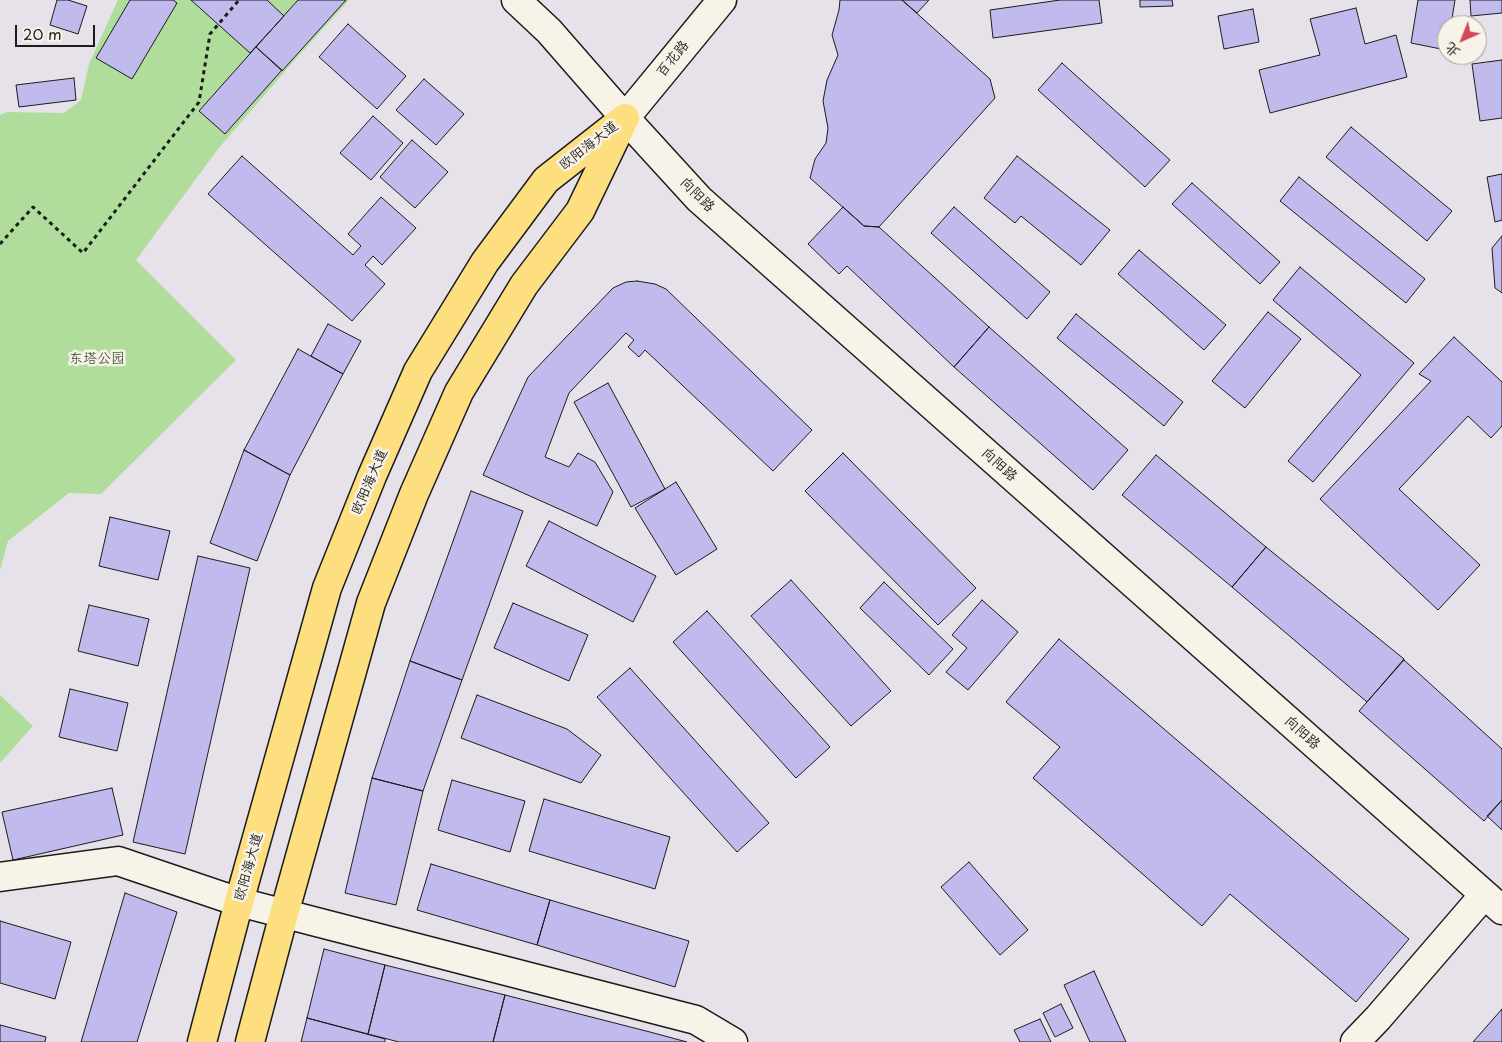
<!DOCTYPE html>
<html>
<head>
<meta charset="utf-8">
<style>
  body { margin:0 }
  #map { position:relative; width:1502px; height:1042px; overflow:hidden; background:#e7e2e9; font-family:"Playpen Sans","LXGW WenKai TC",sans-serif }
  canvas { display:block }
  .north { position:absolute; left:1437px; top:15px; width:50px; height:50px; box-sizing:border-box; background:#f7f3e8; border:1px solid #9f9d96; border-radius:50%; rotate:224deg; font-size:14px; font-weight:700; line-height:20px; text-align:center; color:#1c1c1c }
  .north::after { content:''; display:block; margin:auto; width:18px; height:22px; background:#d1495b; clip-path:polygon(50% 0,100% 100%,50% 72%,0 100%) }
  .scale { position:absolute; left:15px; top:25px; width:80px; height:22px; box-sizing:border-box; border:2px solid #1c1c1c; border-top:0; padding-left:6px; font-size:15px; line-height:18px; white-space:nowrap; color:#1c1c1c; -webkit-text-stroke:4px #f7f3e8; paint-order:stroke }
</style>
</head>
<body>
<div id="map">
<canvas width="1502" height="1042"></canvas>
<div class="north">北</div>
<div class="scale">20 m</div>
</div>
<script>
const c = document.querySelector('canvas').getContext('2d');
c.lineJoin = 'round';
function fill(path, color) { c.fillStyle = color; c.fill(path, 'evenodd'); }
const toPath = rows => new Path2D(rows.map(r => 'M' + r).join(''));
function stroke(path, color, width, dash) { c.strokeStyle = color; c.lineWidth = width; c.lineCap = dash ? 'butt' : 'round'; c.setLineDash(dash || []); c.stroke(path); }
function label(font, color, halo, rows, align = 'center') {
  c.font = font + ' "Playpen Sans","LXGW WenKai TC",sans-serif'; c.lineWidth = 5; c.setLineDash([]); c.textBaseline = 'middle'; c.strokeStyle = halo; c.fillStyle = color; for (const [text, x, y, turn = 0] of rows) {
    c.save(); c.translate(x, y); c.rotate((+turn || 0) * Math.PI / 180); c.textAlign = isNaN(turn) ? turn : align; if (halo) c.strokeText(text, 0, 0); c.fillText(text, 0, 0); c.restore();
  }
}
const green = toPath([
  [118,0,349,0,293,62,218,149,136,260,236,360,101,494,69,493,8,541,0,570,0,115,7,112,64,113,81,100,89,64],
  [0,695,33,726,0,763]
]);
const building = toPath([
  [57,0,68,0,87,6,78,34,50,25,57,0],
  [130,0,173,0,177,3,132,79,96,58,130,0],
  [191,0,267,0,284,16,250,53,191,0],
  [298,0,346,0,282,71,256,47,298,0],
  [840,0,902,0,990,79,995,98,879,227,864,226,810,178,815,159,826,143,828,128,823,101,827,80,838,55,832,35,839,10,840,0],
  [902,0,929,0,917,13,902,0],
  [1060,0,1099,0,1102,23,993,38,990,10,1060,0],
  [1140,0,1172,0,1173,6,1140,7,1140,0],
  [1418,0,1455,0,1451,25,1447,25,1446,50,1411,43,1418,0],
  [1470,0,1502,0,1502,13,1471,16,1470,0],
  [1356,8,1365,44,1396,35,1407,77,1270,113,1259,70,1320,55,1310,19,1356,8],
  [1253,9,1259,42,1224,49,1218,16,1253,9],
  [348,24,406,76,377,109,319,57,348,24],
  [256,47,282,70,225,134,199,111,256,47],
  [1502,60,1502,118,1480,121,1472,64,1502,60],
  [1062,63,1170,160,1145,187,1038,90,1062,63],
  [74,78,76,100,19,107,16,85,74,78],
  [424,79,464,114,436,145,396,110,424,79],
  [373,116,403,143,371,180,340,153,373,116],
  [1351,127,1452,211,1427,241,1326,157,1351,127],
  [412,140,448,172,415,208,380,177,412,140],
  [242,156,353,255,361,246,348,234,381,197,416,228,382,265,373,256,365,265,385,284,352,321,208,194,242,156],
  [1017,156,1110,230,1081,265,1021,216,1015,223,984,198,1017,156],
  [1502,174,1502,220,1495,222,1487,177,1502,174],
  [1299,177,1425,279,1406,303,1280,201,1299,177],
  [1192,183,1280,262,1260,284,1172,204,1192,183],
  [843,207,864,226,879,227,989,327,954,367,847,266,839,274,808,244,843,207],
  [954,207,1050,292,1027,319,931,233,954,207],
  [1502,236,1502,293,1495,288,1492,248,1502,236],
  [1139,250,1226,325,1204,350,1118,274,1139,250],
  [1300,267,1414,363,1313,482,1288,461,1361,375,1273,300,1300,267],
  [637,281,655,284,666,289,812,430,773,471,645,350,639,357,628,347,634,340,626,333,569,393,545,457,569,467,578,453,595,462,613,492,597,526,483,475,528,377,613,288,626,282,637,281],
  [1268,312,1301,339,1245,408,1212,381,1268,312],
  [1076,314,1183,402,1164,426,1057,338,1076,314],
  [328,324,361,341,343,374,311,356,328,324],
  [989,327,1128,450,1093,490,954,367,989,327],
  [1454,337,1502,382,1502,426,1491,438,1468,416,1399,489,1480,565,1438,610,1320,499,1431,381,1419,374,1454,337],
  [298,349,343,374,290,475,244,450,298,349],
  [608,383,665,489,631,507,574,402,608,383],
  [244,450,290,475,257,561,210,543,244,450],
  [843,453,976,588,938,625,805,491,843,453],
  [1156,455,1266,547,1232,587,1122,495,1156,455],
  [676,482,717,549,676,575,635,508,676,482],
  [471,491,523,511,462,680,410,661,471,491],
  [110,517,170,531,158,580,99,566,110,517],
  [549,521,656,576,633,622,526,566,549,521],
  [1266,547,1404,659,1367,702,1232,587,1266,547],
  [198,556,250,568,185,854,133,842,198,556],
  [791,580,891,691,851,726,751,616,791,580],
  [884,582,953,649,929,675,860,608,884,582],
  [982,600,1018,632,968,690,946,672,967,648,952,635,982,600],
  [513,603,588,635,569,681,494,648,513,603],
  [89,605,149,619,138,666,78,651,89,605],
  [707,611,830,747,796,778,673,642,707,611],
  [1059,639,1409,939,1356,1002,1230,894,1202,926,1033,778,1060,747,1006,702,1059,639],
  [1404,660,1502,749,1502,800,1484,821,1359,711,1404,660],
  [410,661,462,680,423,791,372,778,410,661],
  [630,668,769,823,737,852,597,697,630,668],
  [70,689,128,703,117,751,59,737,70,689],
  [477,695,567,729,601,755,581,783,461,738,477,695],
  [372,778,423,791,396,905,345,893,372,778],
  [452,780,525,801,510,852,438,830,452,780],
  [112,788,123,835,13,860,2,812,112,788],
  [544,799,670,837,655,889,529,851,544,799],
  [1502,800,1502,830,1487,816,1502,800],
  [969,862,1028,930,1000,955,941,887,969,862],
  [431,864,550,900,537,945,417,910,431,864],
  [125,893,177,912,137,1042,81,1042,125,893],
  [550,900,689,941,675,987,537,945,550,900],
  [0,921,71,942,55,999,0,983,0,921],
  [324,949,385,965,368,1034,307,1018,324,949],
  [385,965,505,995,493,1042,399,1042,368,1034,385,965],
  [1094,971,1126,1042,1090,1042,1064,985,1094,971],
  [505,995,650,1032,687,1042,493,1042,505,995],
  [1061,1004,1073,1028,1055,1037,1043,1013,1061,1004],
  [1502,1009,1502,1042,1473,1042,1502,1009],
  [307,1018,385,1039,385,1042,301,1042,307,1018],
  [1040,1019,1051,1042,1020,1042,1014,1030,1040,1019],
  [0,1025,46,1037,45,1042,0,1042,0,1025]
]);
const path = toPath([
  [0,244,33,207,83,253,199,102,210,34,239,0]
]);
const minor = toPath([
  [0,877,118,861,239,902,696,1020,733,1042],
  [1355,1042,1378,1018,1484,895]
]);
const secondary = toPath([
  [516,0,549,31,625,118,699,199,1502,910],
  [625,118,722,0]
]);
const primary = toPath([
  [202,1042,239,902,327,588,372,476,418,371,485,262,546,180,625,118],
  [250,1042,284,914,371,603,414,494,459,392,524,285,580,211,622,124]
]);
const streetNames = [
  ["百花路",673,59,-51],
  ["欧阳海大道",589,146,-38],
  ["向阳路",697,195,45],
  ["向阳路",999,465,42],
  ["欧阳海大道",370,482,-67],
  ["向阳路",1302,733,42],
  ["欧阳海大道",249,867,-74]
];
const parkNames = [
  ["东塔公园",97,359]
];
fill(green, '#b0dd9b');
fill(building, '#c1baec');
stroke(building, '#1c1c1c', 1);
stroke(minor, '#1c1c1c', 31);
stroke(secondary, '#1c1c1c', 31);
stroke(primary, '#1c1c1c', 31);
stroke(path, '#1c1c1c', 3, [4, 4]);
stroke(minor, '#f7f3e8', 28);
stroke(secondary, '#f7f3e8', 28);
stroke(primary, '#fedf80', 28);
label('14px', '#1c1c1c', '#f7f3e8', streetNames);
label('14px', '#485642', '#f7f3e8', parkNames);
</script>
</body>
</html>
